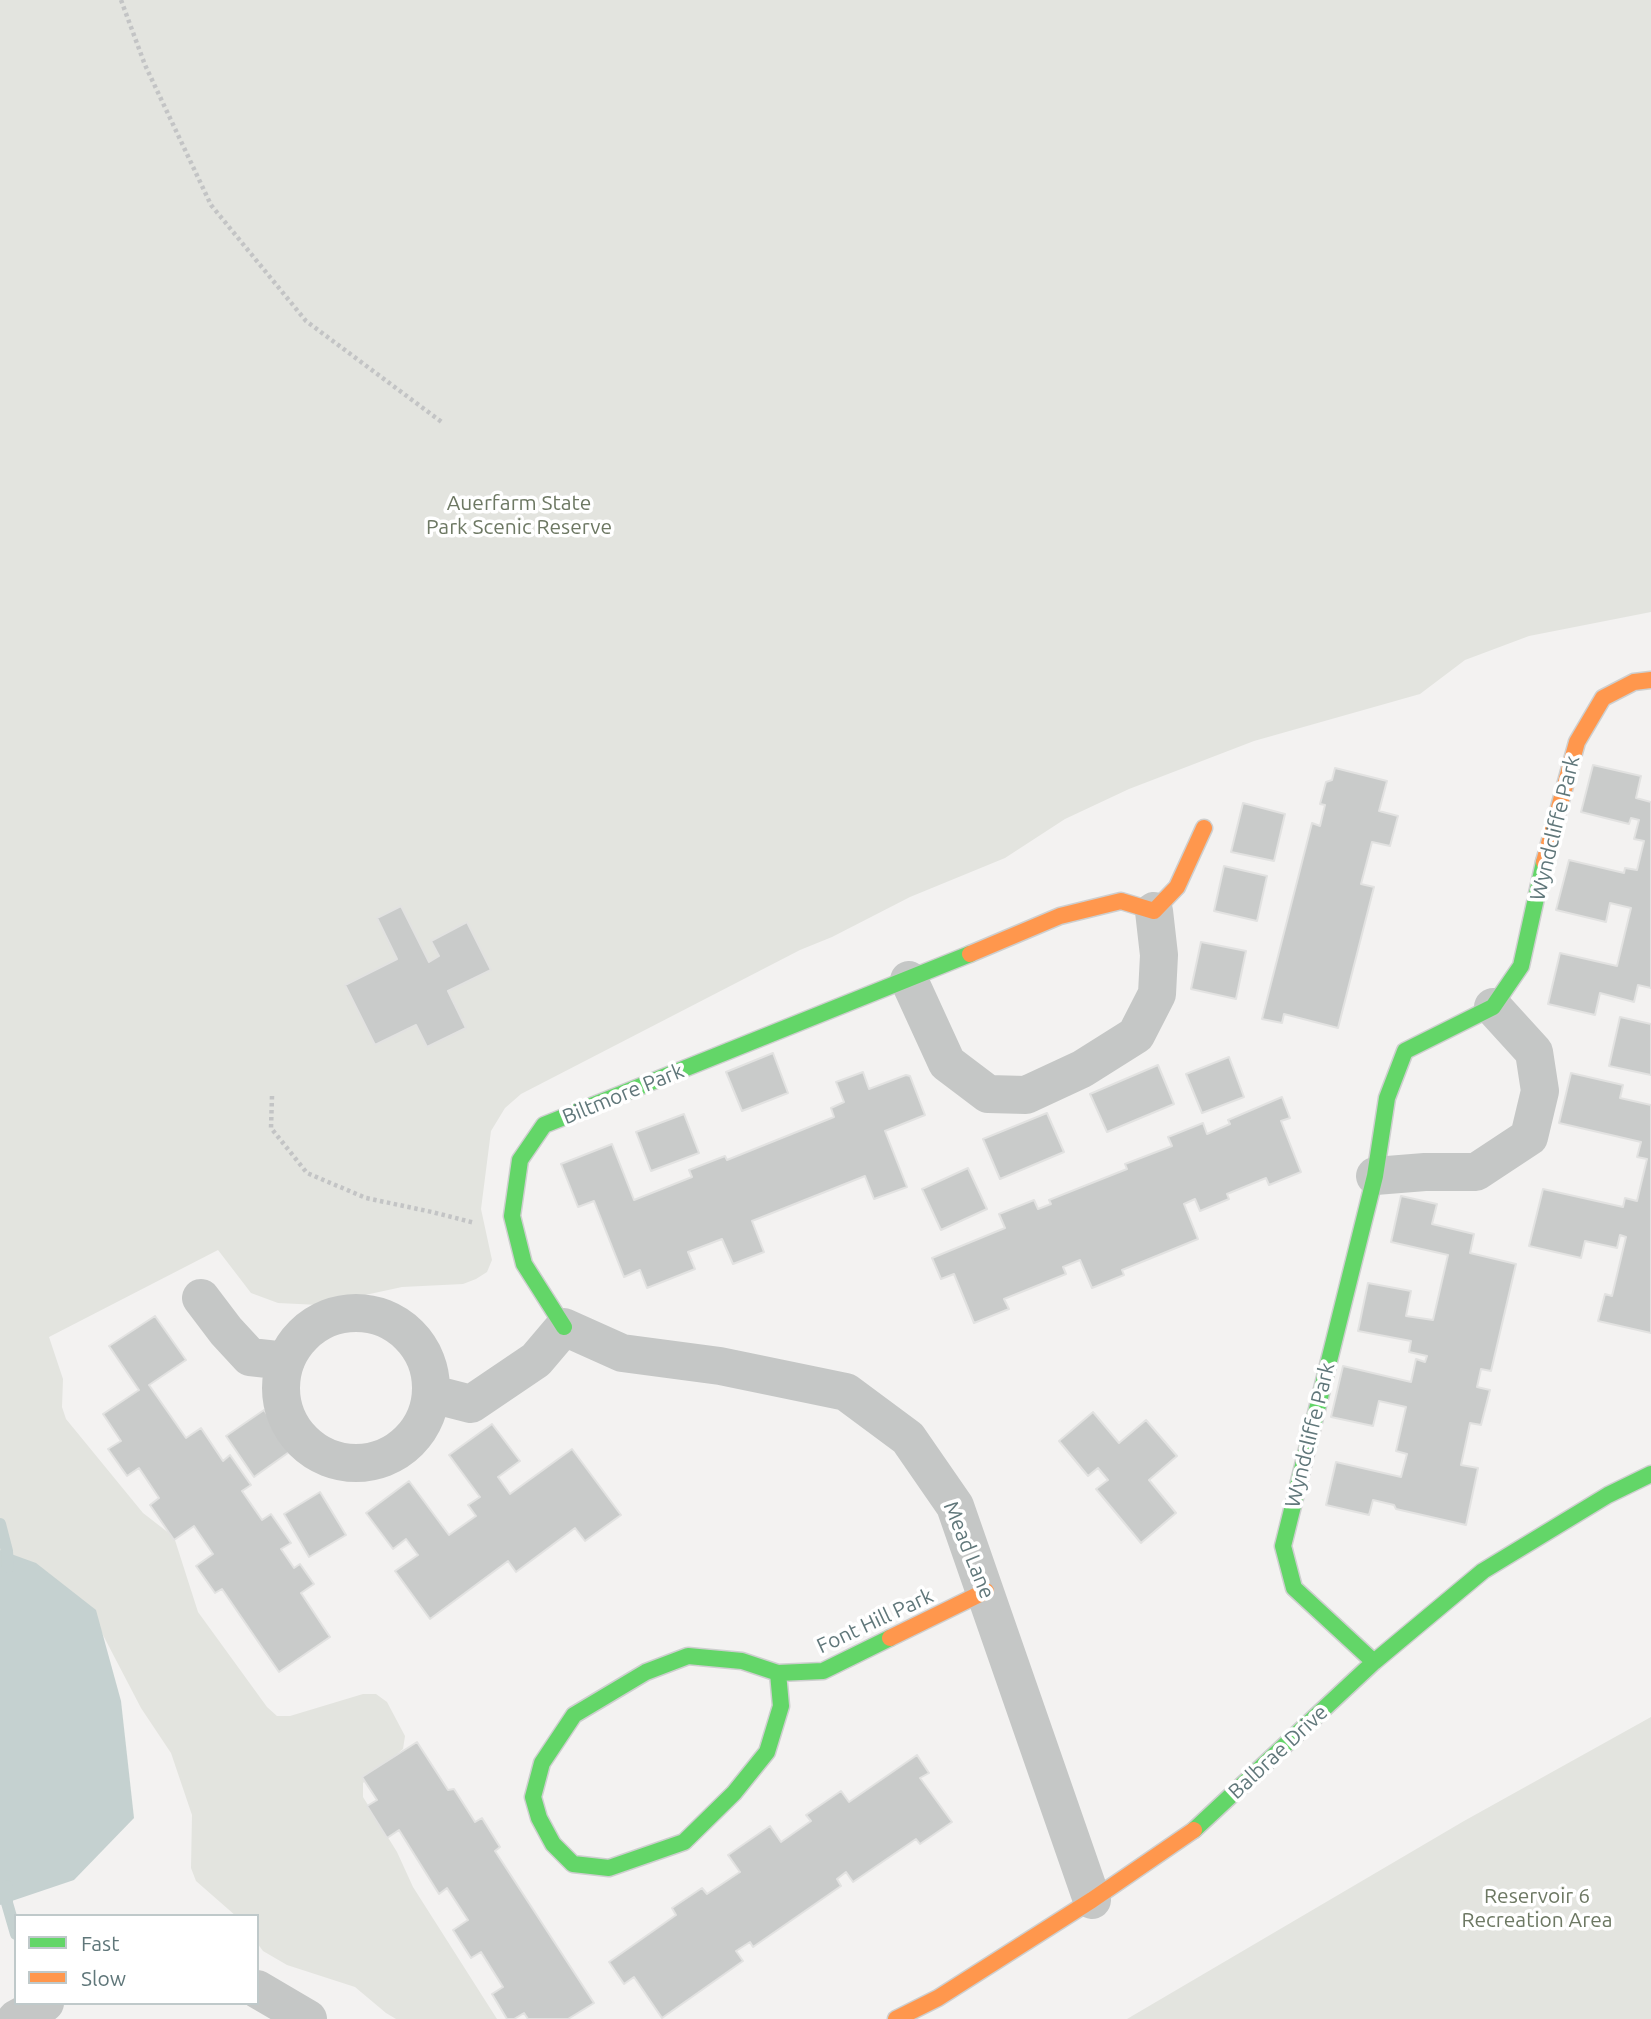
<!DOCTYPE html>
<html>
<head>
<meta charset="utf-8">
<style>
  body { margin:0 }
  #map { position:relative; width:1651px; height:2019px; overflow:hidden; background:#f3f2f1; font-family:Ubuntu,sans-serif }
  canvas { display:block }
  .legend { position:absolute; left:14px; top:1914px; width:245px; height:91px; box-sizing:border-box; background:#fff; border:2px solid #bfc9ca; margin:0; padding:9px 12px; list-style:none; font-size:21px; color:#60777a }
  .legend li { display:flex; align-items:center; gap:14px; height:35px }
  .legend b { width:35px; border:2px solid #bfc9ca }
</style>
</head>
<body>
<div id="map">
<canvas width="1651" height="2019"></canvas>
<ul class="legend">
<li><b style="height:9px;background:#63d668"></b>Fast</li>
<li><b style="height:9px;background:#ff974d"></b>Slow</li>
</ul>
</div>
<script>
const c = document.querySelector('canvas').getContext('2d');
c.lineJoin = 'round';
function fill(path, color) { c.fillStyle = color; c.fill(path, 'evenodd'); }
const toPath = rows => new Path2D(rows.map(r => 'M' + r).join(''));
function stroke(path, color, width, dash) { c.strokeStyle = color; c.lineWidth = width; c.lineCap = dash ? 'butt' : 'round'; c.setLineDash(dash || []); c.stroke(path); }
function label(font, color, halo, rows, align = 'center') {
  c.font = font + ' Ubuntu,sans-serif'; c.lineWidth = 7; c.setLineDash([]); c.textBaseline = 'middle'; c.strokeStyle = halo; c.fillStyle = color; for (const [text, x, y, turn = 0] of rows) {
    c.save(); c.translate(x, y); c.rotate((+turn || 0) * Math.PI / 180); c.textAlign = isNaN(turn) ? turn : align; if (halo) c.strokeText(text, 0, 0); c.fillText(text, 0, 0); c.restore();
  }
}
const green = toPath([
  [0,0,1651,0,1651,612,1529,636,1465,660,1420,694,1254,741,1129,789,1065,819,1005,858,910,897,832,937,800,950,521,1094,505,1108,491,1131,481,1209,492,1260,487,1272,476,1279,463,1284,402,1287,319,1305,278,1303,251,1293,218,1250,49,1337,63,1379,62,1407,66,1419,143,1513,174,1537,198,1612,267,1707,277,1716,290,1716,363,1694,376,1694,387,1702,405,1736,403,1749,363,1783,363,1797,397,1852,413,1887,497,2019,396,2019,386,2013,355,1987,287,1965,263,1951,257,1943,257,1916,236,1916,196,1881,191,1868,192,1815,171,1753,141,1708,91,1612,0,1558],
  [1651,1717,1651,2019,1127,2019,1464,1821]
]);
const water = toPath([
  [0,1550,36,1563,96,1610,121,1701,134,1818,74,1880,0,1905]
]);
const stream = toPath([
  [0,1524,7,1551,8,1567],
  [7,1886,7,1903,16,1934]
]);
const building = toPath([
  [1593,765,1641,776,1636,798,1651,802,1651,988,1638,985,1634,1002,1600,993,1595,1015,1548,1004,1560,953,1617,966,1631,908,1610,903,1606,922,1556,910,1569,860,1624,873,1625,868,1637,870,1644,841,1634,839,1639,820,1631,818,1629,824,1581,812,1593,765],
  [1335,768,1387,781,1379,811,1398,816,1390,846,1372,842,1361,884,1374,887,1338,1028,1284,1014,1282,1023,1262,1019,1312,823,1320,826,1325,805,1320,804,1326,782,1332,780,1335,768],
  [1243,803,1285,814,1274,861,1231,852,1243,803],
  [1224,866,1267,876,1257,921,1214,911,1224,866],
  [401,906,429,962,439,956,431,941,467,922,491,970,448,991,466,1028,427,1047,416,1025,375,1045,345,985,397,959,377,918,401,906],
  [1201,942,1246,951,1236,999,1191,989,1201,942],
  [1620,1017,1651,1024,1651,1075,1609,1066,1620,1017],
  [773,1053,788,1093,742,1111,726,1072,773,1053],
  [1229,1057,1244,1097,1202,1113,1186,1074,1229,1057],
  [1158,1065,1174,1104,1107,1132,1090,1094,1158,1065],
  [863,1072,869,1089,906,1075,910,1076,925,1115,885,1131,907,1187,874,1199,865,1176,752,1221,764,1252,733,1264,722,1239,688,1252,695,1269,647,1288,640,1270,624,1277,594,1201,578,1207,561,1164,612,1144,634,1200,692,1177,689,1170,725,1156,727,1160,834,1117,831,1108,844,1102,836,1082,863,1072],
  [1571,1073,1623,1085,1620,1098,1651,1105,1651,1333,1598,1321,1605,1294,1612,1296,1626,1237,1620,1235,1617,1248,1585,1241,1581,1258,1529,1246,1543,1189,1623,1207,1625,1198,1637,1201,1647,1159,1637,1157,1641,1142,1559,1123,1571,1073],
  [1282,1097,1290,1118,1281,1121,1301,1172,1269,1185,1266,1178,1227,1194,1229,1199,1200,1211,1195,1199,1184,1204,1198,1239,1122,1270,1124,1275,1092,1288,1080,1260,1063,1267,1066,1274,1004,1299,1009,1309,974,1323,954,1274,941,1279,932,1258,1005,1228,999,1214,1034,1200,1038,1209,1051,1204,1049,1200,1127,1169,1125,1164,1172,1146,1168,1137,1203,1123,1207,1134,1230,1124,1228,1120,1282,1097],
  [1047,1113,1064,1152,1000,1179,983,1139,1047,1113],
  [684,1114,699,1153,651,1171,636,1132,684,1114],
  [968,1168,987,1209,941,1230,922,1189,968,1168],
  [1401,1196,1437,1204,1432,1224,1474,1234,1470,1253,1516,1264,1491,1371,1481,1369,1477,1387,1490,1390,1481,1425,1470,1423,1461,1465,1478,1468,1466,1525,1396,1509,1394,1505,1373,1500,1369,1515,1326,1505,1336,1462,1401,1477,1407,1454,1396,1451,1406,1407,1379,1401,1373,1426,1331,1417,1343,1366,1411,1382,1416,1359,1425,1362,1427,1356,1409,1352,1411,1341,1358,1331,1368,1283,1411,1291,1406,1316,1433,1320,1448,1255,1391,1242,1401,1196],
  [155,1316,186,1360,149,1385,186,1438,201,1428,223,1461,230,1455,251,1485,242,1491,262,1520,271,1514,291,1543,281,1549,294,1568,300,1564,314,1584,301,1593,330,1637,279,1672,222,1589,215,1593,196,1566,213,1554,194,1526,174,1540,150,1505,159,1498,139,1468,127,1476,108,1449,121,1441,103,1414,139,1390,109,1346,155,1316],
  [264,1410,292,1450,254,1477,226,1436,264,1410],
  [1093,1412,1119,1443,1146,1420,1177,1456,1149,1480,1176,1513,1141,1543,1096,1489,1108,1480,1098,1468,1088,1476,1059,1441,1093,1412],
  [492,1424,520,1461,498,1477,510,1494,572,1449,621,1515,585,1541,575,1528,516,1572,508,1561,430,1619,395,1571,418,1555,406,1539,393,1549,366,1513,409,1481,449,1535,476,1516,468,1505,480,1497,449,1455,492,1424],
  [320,1492,346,1535,309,1557,284,1514,320,1492],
  [417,1742,448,1790,454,1789,475,1822,482,1818,500,1847,495,1851,594,2003,568,2019,528,2019,524,2013,514,2019,507,2019,492,1994,503,1987,481,1952,471,1958,453,1930,468,1920,447,1888,439,1894,399,1830,387,1838,367,1806,377,1800,362,1777,417,1742],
  [917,1755,929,1773,920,1778,952,1822,920,1844,916,1839,853,1882,846,1872,837,1879,841,1886,753,1947,750,1942,736,1951,743,1961,662,2018,634,1977,624,1984,609,1962,676,1915,672,1908,702,1888,707,1894,740,1872,728,1855,770,1826,781,1842,811,1821,806,1815,841,1791,849,1802,917,1755]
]);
const path = toPath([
  [121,0,145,65,211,205,306,321,443,423],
  [272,1096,271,1128,307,1173,366,1198,432,1212,475,1223]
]);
const street = toPath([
  [909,980,947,1063,988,1094,1026,1095,1082,1069,1136,1035,1157,994,1159,955,1154,911],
  [1375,1176,1425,1172,1476,1172,1529,1137,1540,1091,1534,1052,1493,1007],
  [201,1298,226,1331,250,1357,286,1361],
  '281 1388a75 75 0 1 1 150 0a75 75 0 1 1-150 0Z',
  [432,1394,471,1404,536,1360,564,1327,622,1353,720,1366,846,1392,908,1438,955,1506,1092,1900],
  [257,1989,308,2019],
  [16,2019,45,2003]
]);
const fast = toPath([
  [564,1327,524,1264,512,1216,520,1160,544,1125,970,954],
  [1374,1662,1294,1588,1283,1546,1375,1176,1387,1098,1405,1051,1493,1007,1521,966,1544,862],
  [778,1673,781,1706,767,1752,734,1793,684,1842,609,1868,573,1864,553,1844,539,1818,533,1797,542,1763,574,1715,646,1672,688,1656,742,1661,778,1673,823,1671,890,1638],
  [1194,1830,1374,1662,1483,1571,1608,1495,1651,1474]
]);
const slow = toPath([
  [1544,862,1577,742,1603,698,1634,682,1651,680],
  [970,954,1060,916,1121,901,1154,911,1177,887,1204,828],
  [890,1638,986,1591],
  [896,2019,938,1998,1092,1900,1194,1830]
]);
const parkNames = [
  ["Auerfarm State",519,503],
  ["Park Scenic Reserve",519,527],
  ["Reservoir 6",1537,1896],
  ["Recreation Area",1537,1920]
];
const streetNames = [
  ["Wyndcliffe Park",1555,828,-76],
  ["Biltmore Park",623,1094,-22],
  ["Wyndcliffe Park",1310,1435,-76],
  ["Mead Lane",969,1550,68],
  ["Font Hill Park",875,1621,-25],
  ["Balbrae Drive",1278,1752,-43]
];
fill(green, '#e3e4df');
fill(water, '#c5d1d0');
stroke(stream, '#c5d1d0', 12);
fill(building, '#c9cbca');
stroke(building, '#e2e2e1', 2);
stroke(fast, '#cecfcf', 19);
stroke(slow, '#cecfcf', 19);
stroke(path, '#c3c4c5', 4.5, [3.5, 3.5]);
stroke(street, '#c5c7c6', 38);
stroke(fast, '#63d668', 16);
stroke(slow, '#ff974d', 16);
label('21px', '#6d7863', '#fff', parkNames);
label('21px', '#60777a', '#fff', streetNames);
</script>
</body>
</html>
